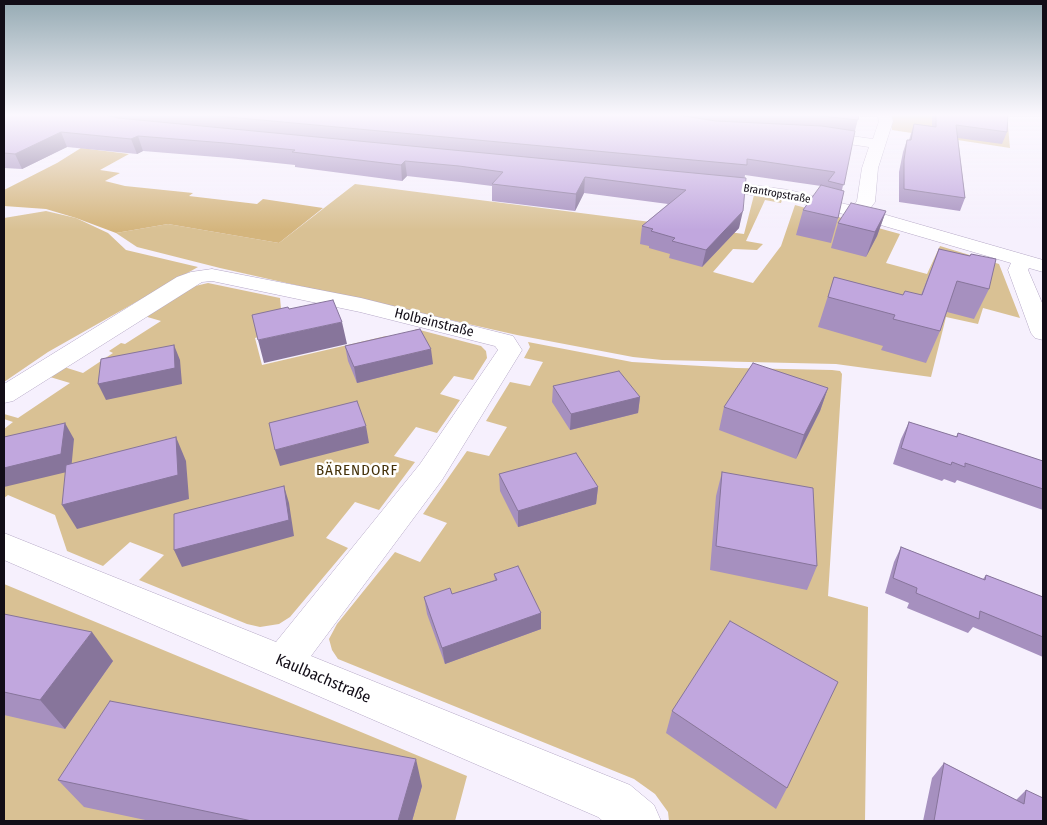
<!DOCTYPE html>
<html>
<head>
<meta charset="utf-8">
<style>
  body { margin:0 }
  #map { position:relative; width:1047px; height:825px; overflow:hidden; background:#f6f0fd; font-family:"Fira Sans Condensed",sans-serif }
  canvas { display:block }
  .frame { position:absolute; inset:0; border:5px solid #120d17; pointer-events:none }
</style>
</head>
<body>
<div id="map">
<canvas width="1047" height="825"></canvas>
<div class="frame"></div>
</div>
<script>
const c = document.querySelector('canvas').getContext('2d');
c.lineJoin = 'round';
function fill(path, color) { c.fillStyle = color; c.fill(path, 'evenodd'); }
const toPath = rows => new Path2D(rows.map(r => 'M' + r).join(''));
function stroke(path, color, width, dash) { c.strokeStyle = color; c.lineWidth = width; c.lineCap = dash ? 'butt' : 'round'; c.setLineDash(dash || []); c.stroke(path); }
function label(font, color, halo, rows, align = 'center') {
  c.font = font + ' "Fira Sans Condensed",sans-serif'; c.lineWidth = 5; c.setLineDash([]); c.textBaseline = 'middle'; c.strokeStyle = halo; c.fillStyle = color; for (const [text, x, y, turn = 0] of rows) {
    c.save(); c.translate(x, y); c.rotate((+turn || 0) * Math.PI / 180); c.textAlign = isNaN(turn) ? turn : align; if (halo) c.strokeText(text, 0, 0); c.fillText(text, 0, 0); c.restore();
  }
}
const green = toPath([
  [889,115,1007,115,1010,148,892,130],
  [355,184,744,234,754,195,782,200,781,203,765,200,746,241,763,244,757,250,733,249,713,272,753,283,781,246,795,205,900,234,886,263,927,274,940,246,999,264,1020,318,983,308,978,324,946,317,931,377,836,364,662,360,633,357,517,335,220,268,137,247,116,233,168,224,279,243],
  [46,211,76,218,108,233,126,250,198,267,48,352,4,382,4,218],
  [208,283,280,298,283,330,255,338,262,365,386,336,404,340,416,329,481,346,486,351,487,358,473,380,454,376,440,394,460,400,437,433,416,427,394,456,415,462,379,510,355,502,326,538,348,548,290,617,279,624,260,627,247,624,139,580,164,555,130,542,103,566,67,551,55,515,8,495,4,498,4,429,13,422,4,419,4,414,18,418,70,383,50,377,64,367,83,373,113,353,109,351,121,343,125,344,161,321,144,316,191,287],
  [528,342,632,362,736,368,832,370,840,371,842,374,828,596,868,607,865,821,669,821,668,812,655,794,634,779,338,659,332,650,329,639,337,624,395,552,420,562,447,523,423,514,467,451,489,456,507,427,486,421,510,382,530,386,543,362,524,358,530,347],
  [4,584,467,776,455,821,4,821]
]);
const forest = toPath([
  [81,148,129,154,100,170,120,173,105,181,125,186,193,193,189,196,257,204,263,199,323,208,279,243,168,224,116,233,76,218,46,209,4,206,4,190,57,163]
]);
const street = toPath([
  [877,115,891,115,893,121,878,168,875,202,869,210,1043,260,1043,272,1029,268,1028,270,1043,305,1043,340,1035,338,1031,333,1008,270,1011,263,826,209,789,200,708,189,702,188,700,184,702,180,708,179,789,190,853,206,857,201,862,168,869,147,815,139,810,138,808,135,810,132,815,131,873,139,879,121,877,115],
  [212,269,361,298,513,336,522,350,442,480,311,656,630,785,654,805,661,821,603,821,598,817,4,560,4,533,276,642,420,464,498,350,495,346,360,312,212,281,202,282,13,401,4,403,4,384,177,277,191,272,212,269]
]);
const wall = toPath([
  [4,115,859,115,855,131,842,190,838,218,831,243,796,235,803,210,821,186,745,175,739,228,702,267,669,258,670,254,649,248,649,246,640,244,642,226,668,204,584,193,575,211,492,201,492,186,460,182,407,176,402,181,295,167,295,165,229,158,143,151,137,154,67,147,22,169,4,168],
  [932,115,1008,115,1007,132,1002,144,958,138,965,198,960,211,899,202,899,172,903,152,907,140,909,140,914,124,932,126],
  [886,211,877,236,866,257,831,248,838,223],
  [939,249,989,289,974,319,947,312,940,331,926,363,881,350,883,346,818,327,834,277,903,295,921,295],
  [345,346,433,364,357,383,348,361],
  [553,386,640,397,638,413,570,430,552,402],
  [828,388,820,411,796,459,719,430,724,407],
  [909,422,956,437,958,433,1043,461,1043,510,957,480,955,483,944,479,942,481,893,464,901,439],
  [722,472,817,566,807,590,710,570,716,496],
  [499,474,598,487,596,504,518,527,500,491],
  [901,547,983,579,986,575,1043,597,1043,657,973,627,968,633,907,608,909,603,885,593,894,562],
  [494,574,541,613,541,629,445,664,427,614,424,597,452,594,495,580],
  [4,614,113,661,65,729,4,715],
  [672,711,787,788,776,809,666,733],
  [944,763,1016,800,1026,790,1043,821,923,821,932,778],
  [58,780,422,786,412,821,150,821,84,807]
]);
const shadedWall = toPath([
  [61,132,67,147,22,169,15,154],
  [138,136,143,151,137,154,131,139],
  [405,161,407,176,402,181,401,165],
  [585,177,584,193,575,211,576,194],
  [743,211,739,228,702,267,706,250],
  [886,211,877,236,866,257,875,232],
  [342,322,347,344,264,363,258,340],
  [174,345,180,360,182,384,106,400,98,384],
  [431,349,433,364,357,383,354,367],
  [828,388,820,411,796,459,804,435],
  [640,397,638,413,570,430,571,414],
  [65,423,74,439,71,471,4,487,4,468],
  [366,426,369,443,280,466,275,450],
  [176,437,186,461,189,499,77,529,62,505],
  [284,486,289,503,294,536,182,567,174,550],
  [598,487,596,504,518,527,518,511],
  [541,613,541,629,445,664,442,648],
  [92,632,113,661,65,729,40,700],
  [416,759,422,786,412,821,398,821]
]);
const building = toPath([
  [4,115,106,115,118,118,746,178,743,211,706,250,672,241,675,238,651,231,653,229,642,226,686,190,585,177,576,194,492,184,503,172,459,166,405,161,401,165,292,152,295,150,225,143,138,136,131,139,61,132,15,154,4,153,4,115],
  [207,115,678,115,716,121,822,126,855,131,844,185,828,181,835,172,747,159,747,165,207,115],
  [813,115,859,115,858,120,813,115],
  [936,115,1008,115,1007,132,956,125,965,198,904,189,904,160,907,140,911,140,914,124,936,127,936,115],
  [821,185,844,191,838,218,803,210,821,185],
  [851,203,886,211,875,232,838,223,851,203],
  [939,249,970,256,971,254,996,259,989,289,957,281,940,331,893,319,895,315,828,297,834,277,903,295,905,291,922,295,939,249],
  [333,300,342,322,258,340,252,315,288,307,289,309,333,300],
  [420,329,431,349,354,367,345,346,420,329],
  [174,345,175,368,98,384,101,359,174,345],
  [753,363,828,388,804,435,724,407,753,363],
  [619,371,640,397,571,414,553,386,619,371],
  [357,401,366,426,275,450,269,423,357,401],
  [909,422,957,437,958,433,1043,461,1043,489,965,463,965,467,952,462,951,465,901,448,909,422],
  [65,423,61,454,4,468,4,437,65,423],
  [176,437,178,475,62,505,66,465,176,437],
  [576,453,598,487,518,511,499,474,576,453],
  [722,472,813,488,817,566,716,546,722,472],
  [284,486,289,520,174,550,174,514,284,486],
  [901,547,985,580,986,575,1043,597,1043,637,980,611,979,619,916,593,917,588,893,578,901,547],
  [518,566,541,613,442,648,424,597,450,588,452,594,497,580,494,574,518,566],
  [4,614,92,632,40,700,4,692,4,614],
  [730,621,838,682,787,788,672,711,730,621],
  [110,701,416,759,398,821,252,821,58,780,110,701],
  [944,763,1024,804,1026,790,1043,798,1043,821,934,821,944,763]
]);
const farStreetnames = [
  ["Brantropstraße",777,194,10]
];
const streetNames = [
  ["Holbeinstraße",434,323,14]
];
const neighbourhoodNames = [
  ["BÄRENDORF",357,471]
];
const nearStreetnames = [
  ["Kaulbachstraße",323,679,23]
];
fill(green, '#d9c194');
fill(forest, '#d4b57d');
stroke(street, '#b5a8c6', 1);
fill(street, '#fff');
fill(wall, '#a690bf');
fill(shadedWall, '#87759b');
fill(building, '#c1a7de');
stroke(building, '#87759b', 1);
const sky = c.createLinearGradient(0, 0, 0, 230);
sky.addColorStop(0, '#95aab3');
sky.addColorStop(0.5, '#fbf8fe');
sky.addColorStop(1, '#fbf8fe00');
c.fillStyle = sky;
c.fillRect(0, 0, 1047, 230);
label('11px', '#120d17', '#fff', farStreetnames);
label('14px', '#120d17', '#fff', streetNames);
c.letterSpacing = '1px';
label('15px', '#443109', '#fff', neighbourhoodNames);
c.letterSpacing = '0px';
label('16px', '#120d17', '#fff', nearStreetnames);
</script>
</body>
</html>
